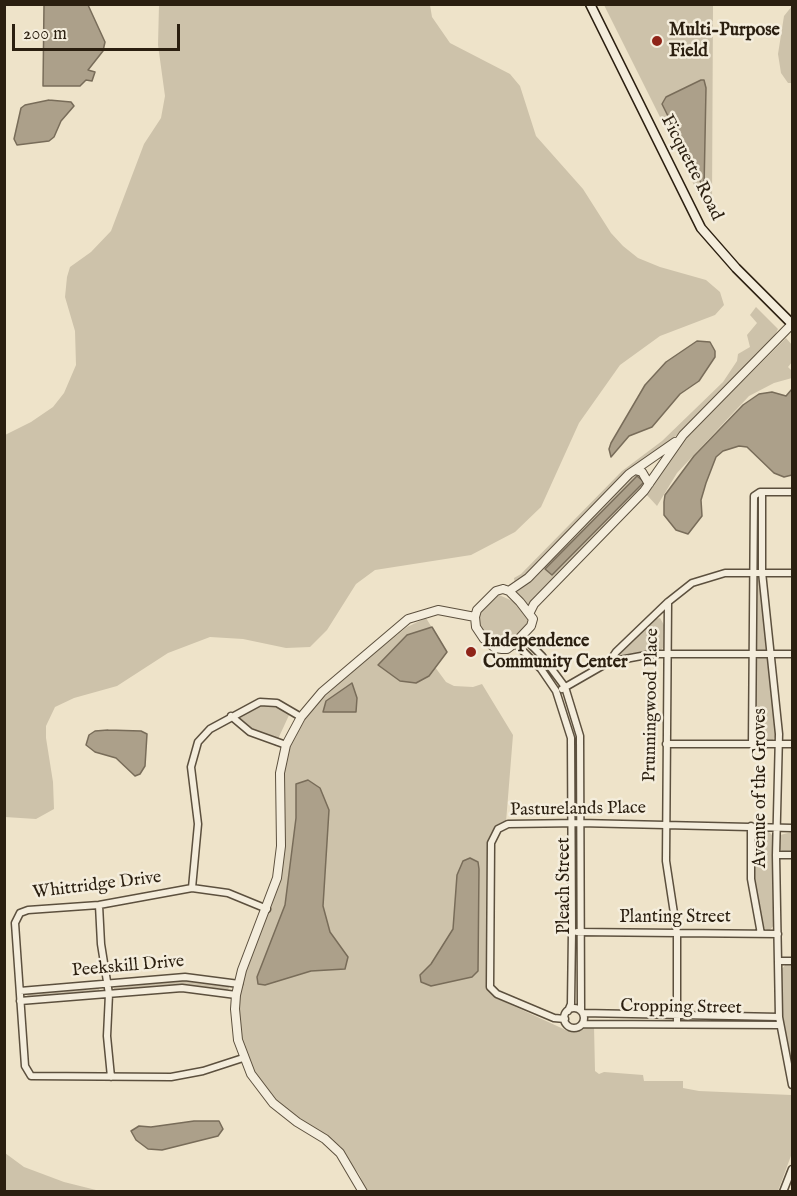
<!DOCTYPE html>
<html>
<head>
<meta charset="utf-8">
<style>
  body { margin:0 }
  #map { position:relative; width:797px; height:1196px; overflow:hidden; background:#eee3c9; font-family:"IM FELL English",serif }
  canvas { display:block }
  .frame { position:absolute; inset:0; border:6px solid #2b1f10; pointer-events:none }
  .scale { position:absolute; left:12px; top:24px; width:168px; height:27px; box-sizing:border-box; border:3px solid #2b1f10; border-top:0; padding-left:8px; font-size:18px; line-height:21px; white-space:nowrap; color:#2b1f10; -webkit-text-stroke:4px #f4eddc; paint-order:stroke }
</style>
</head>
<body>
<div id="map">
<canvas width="797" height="1196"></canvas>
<div class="frame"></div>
<div class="scale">200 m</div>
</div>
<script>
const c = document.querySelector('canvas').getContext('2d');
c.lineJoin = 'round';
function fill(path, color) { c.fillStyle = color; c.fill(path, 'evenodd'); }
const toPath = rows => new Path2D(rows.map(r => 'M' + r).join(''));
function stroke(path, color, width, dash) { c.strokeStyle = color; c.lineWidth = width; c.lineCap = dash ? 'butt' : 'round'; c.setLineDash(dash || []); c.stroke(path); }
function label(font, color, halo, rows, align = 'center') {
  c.font = font + ' "IM FELL English",serif'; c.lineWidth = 5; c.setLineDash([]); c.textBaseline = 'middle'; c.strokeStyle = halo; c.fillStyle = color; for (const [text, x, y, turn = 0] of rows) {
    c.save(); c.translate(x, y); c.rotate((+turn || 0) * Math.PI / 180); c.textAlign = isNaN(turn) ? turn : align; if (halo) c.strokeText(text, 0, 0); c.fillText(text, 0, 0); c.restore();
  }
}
const green = toPath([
  [159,5,430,5,432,17,450,43,510,74,520,86,536,136,583,189,611,233,623,246,638,258,660,267,706,280,720,292,724,305,715,315,660,336,620,365,579,423,541,507,515,532,471,555,375,570,356,584,327,630,310,647,286,648,243,639,210,637,168,653,117,686,74,698,55,707,46,726,46,738,53,782,54,809,36,819,5,817,5,435,31,422,53,407,64,393,76,365,75,331,65,297,67,277,70,267,91,252,111,231,144,144,161,118,165,96,158,45],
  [604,5,713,5,712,203,704,205],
  [792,6,792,83,788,83,781,73,778,54,784,16],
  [756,307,778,329,775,335,680,432,515,585,514,578,521,574,622,471,662,441,723,382,737,361,738,354,750,347,747,335,757,323,750,315],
  [786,338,792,345,792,362,788,367,792,371,792,378,774,383,749,396,677,473,657,506,646,494,685,439],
  [636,473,641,475,647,484,528,605,516,593],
  [759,576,768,649,764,652,756,650,756,577],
  [499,595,515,602,528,620,526,625,509,644,503,645,490,638,478,624,479,613],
  [426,618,447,652,435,667,446,682,454,686,473,687,482,684,513,735,506,822,491,833,488,840,487,989,494,997,570,1032,577,1032,587,1026,594,1026,595,1071,599,1074,604,1072,643,1075,644,1081,683,1081,683,1088,699,1091,791,1095,792,1153,778,1191,367,1192,359,1174,338,1147,282,1107,265,1089,247,1060,239,1028,239,1000,244,974,279,882,284,854,283,769,290,745,310,711,347,675,407,627],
  [660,618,664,625,663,648,659,651,619,657,619,653,655,619],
  [764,657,769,659,776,736,771,742,759,741,754,737,754,662,758,658],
  [257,705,277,706,290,713,278,739,251,729,240,721,240,715],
  [757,831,768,831,773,836,775,924,769,931,762,927,753,881,753,833],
  [792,832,792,852,783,852,779,848,780,835],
  [786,964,792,964,792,1066,783,1026,781,970],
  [185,979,229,986,229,988,226,991,193,986,113,990,114,988],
  [99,989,101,993,27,996,29,993],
  [5,1153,24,1167,64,1182,100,1191,5,1191]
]);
const water = toPath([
  [44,5,88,5,105,42,103,51,88,70,95,72,92,81,86,80,80,86,43,86,44,5],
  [701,80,704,80,706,88,704,189,662,104,666,97,701,80],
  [49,100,71,102,74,106,61,121,54,137,49,141,17,145,14,139,21,108,25,105,49,100],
  [697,341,710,342,715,351,715,357,699,381,680,394,652,427,629,436,611,457,609,449,611,443,645,385,666,362,697,341],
  [792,389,792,475,784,477,774,473,747,447,739,446,723,451,716,457,706,483,701,500,702,516,688,534,676,530,664,515,664,502,665,495,694,456,743,405,759,394,772,392,786,396,792,389],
  [637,476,644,482,552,575,545,569,637,476],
  [432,627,447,652,429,676,416,683,400,681,378,665,407,635,432,627],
  [352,683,357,698,356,712,323,712,326,701,352,683],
  [108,730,141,731,147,734,145,766,140,774,135,776,116,758,95,752,86,745,89,735,95,731,108,730],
  [308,780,320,788,329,810,323,906,330,932,348,957,345,969,311,971,265,985,258,984,257,977,285,905,296,818,296,784,308,780],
  [470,858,478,862,479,869,478,971,472,977,431,986,421,982,420,975,431,964,453,929,457,875,463,861,470,858],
  [194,1121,219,1121,223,1129,218,1136,162,1150,148,1149,136,1140,131,1131,139,1126,151,1127,194,1121]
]);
const minor = toPath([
  [762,492,762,572,779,734,776,855,779,1017,792,1085],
  [668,602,666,861,677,933,677,1023],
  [522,636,542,656,565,687,580,736,581,1011],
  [515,643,541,669,556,691,571,738,572,932,571,1004,568,1011],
  [609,662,652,654,792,654],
  [562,689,609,662,616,652,668,602,692,583,725,573,792,573],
  [231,716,250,732,286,745],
  [666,744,792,744],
  [752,744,754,496,760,492,792,492],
  [751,826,751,879,761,934],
  [776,855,792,855],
  [192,888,198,824,191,767,198,742,210,729,260,702,277,703,301,717],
  [99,905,101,944,109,994,107,1036,111,1077],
  [577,932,778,934],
  [778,961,792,961],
  [20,991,185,977,239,984],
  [20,1001,182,988,236,995],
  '564 1018a10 10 0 1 1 20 0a10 10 0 1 1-20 0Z',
  [583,1013,779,1017],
  [565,1019,554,1018,497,994,490,987,491,843,498,829,508,824,580,823,792,828],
  [583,1024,780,1025],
  [243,1058,203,1071,171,1077,31,1076,25,1066,15,923,20,913,28,910,99,905,192,888,228,893,267,909],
  [783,1192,792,1169]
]);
const tertiary = toPath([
  [635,470,642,472,649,484],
  [503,589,509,591,520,602,533,619,531,626,515,643,507,649,502,649,495,648,484,639,476,627,475,617,477,610,496,591,503,589],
  [509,591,528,578,629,474,675,442],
  [530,612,534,604,644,491,683,435,792,324],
  [363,1192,340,1153,325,1139,297,1122,273,1103,251,1074,238,1040,235,1009,236,995,242,970,277,878,281,846,280,773,286,745,301,717,322,692,408,619,438,610,475,617]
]);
const secondary = toPath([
  [590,4,701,228,736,268,792,324]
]);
const markers = [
  [657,41,6,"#8f2418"],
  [471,652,6,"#8f2418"]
];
const poiNames = [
  ["Multi-Purpose",669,31],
  ["Field",669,52],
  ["Independence",483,642],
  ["Community Center",483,663]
];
const streetNames = [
  ["Ficquette Road",691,168,63],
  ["Prunningwood Place",652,705,-89],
  ["Avenue of the Groves",761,788,-90],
  ["Pasturelands Place",578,810,-1],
  ["Whittridge Drive",97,886,-7],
  ["Pleach Street",565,886,-90],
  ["Planting Street",675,918],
  ["Peekskill Drive",128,967,-5],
  ["Cropping Street",681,1008,1]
];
fill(green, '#cdc2aa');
fill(water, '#aca08a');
stroke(water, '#786c59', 1.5);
stroke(minor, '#5c503e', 9);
stroke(tertiary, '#5c503e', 10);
stroke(secondary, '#2b1f10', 11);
stroke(minor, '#f4eddc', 6);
stroke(tertiary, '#f4eddc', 8);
stroke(secondary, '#f4eddc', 8);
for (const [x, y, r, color] of markers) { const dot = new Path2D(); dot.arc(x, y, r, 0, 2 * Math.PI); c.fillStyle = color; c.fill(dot); stroke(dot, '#f4eddc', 2); }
label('bold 18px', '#2b1f10', '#f4eddc', poiNames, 'left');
label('18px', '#2b1f10', '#f4eddc', streetNames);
</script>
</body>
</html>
